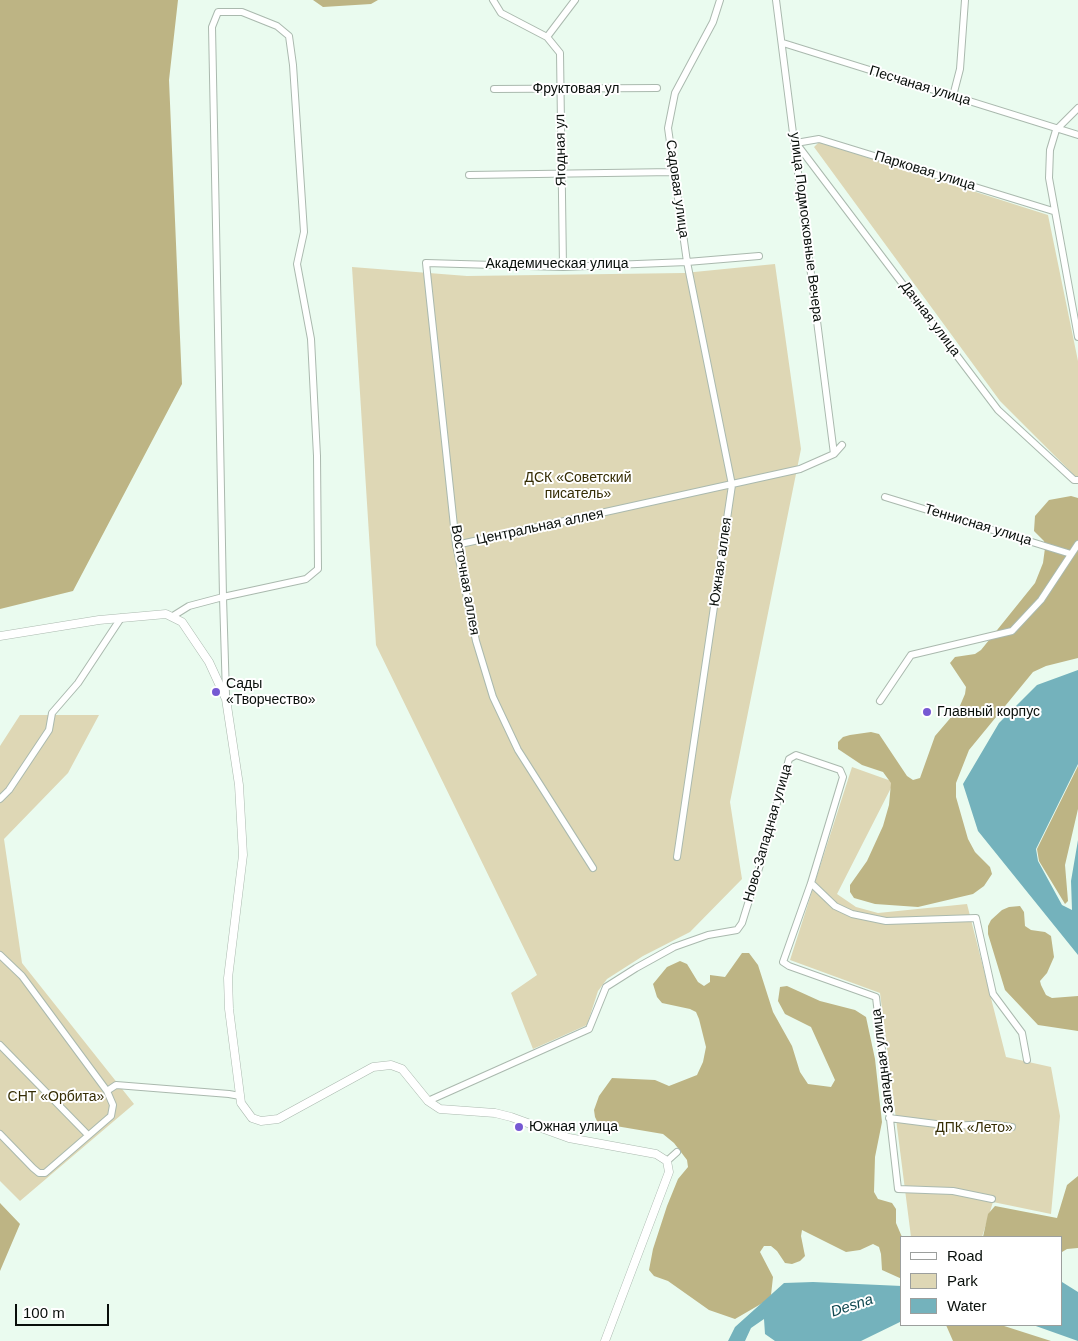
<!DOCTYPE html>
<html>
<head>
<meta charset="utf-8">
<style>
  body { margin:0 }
  #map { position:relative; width:1078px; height:1341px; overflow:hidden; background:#eafbef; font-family:Arial,sans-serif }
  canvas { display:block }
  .legend { position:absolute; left:900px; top:1236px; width:162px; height:90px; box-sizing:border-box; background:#fff; border:1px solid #9c9f9d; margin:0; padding:6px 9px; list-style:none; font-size:15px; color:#080e0a }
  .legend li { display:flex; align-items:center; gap:10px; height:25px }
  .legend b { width:25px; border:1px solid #9c9f9d }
  .scale { position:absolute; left:15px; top:1304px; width:94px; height:22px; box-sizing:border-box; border:2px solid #080e0a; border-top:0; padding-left:6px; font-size:15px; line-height:18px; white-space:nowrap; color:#080e0a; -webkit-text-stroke:4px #fff; paint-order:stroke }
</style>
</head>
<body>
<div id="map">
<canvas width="1078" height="1341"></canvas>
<ul class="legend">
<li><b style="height:6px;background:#fff"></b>Road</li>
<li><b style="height:14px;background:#ded7b5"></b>Park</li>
<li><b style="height:14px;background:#74b2bc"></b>Water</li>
</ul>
<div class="scale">100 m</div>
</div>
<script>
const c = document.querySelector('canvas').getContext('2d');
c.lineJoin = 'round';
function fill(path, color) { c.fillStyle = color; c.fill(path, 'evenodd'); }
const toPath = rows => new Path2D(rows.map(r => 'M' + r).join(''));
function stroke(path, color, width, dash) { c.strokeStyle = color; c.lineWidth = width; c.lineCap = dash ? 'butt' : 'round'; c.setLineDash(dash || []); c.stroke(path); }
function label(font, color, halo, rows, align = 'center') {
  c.font = font + ' Arial,sans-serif'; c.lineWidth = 4; c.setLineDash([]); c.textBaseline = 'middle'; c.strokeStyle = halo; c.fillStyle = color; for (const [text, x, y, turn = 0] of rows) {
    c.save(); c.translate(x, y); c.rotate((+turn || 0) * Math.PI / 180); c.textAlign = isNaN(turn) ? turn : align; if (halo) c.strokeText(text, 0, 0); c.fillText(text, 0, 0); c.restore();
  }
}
const green = toPath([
  [819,142,1048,215,1078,361,1078,476,1075,476,1000,401,814,147],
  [775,264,801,449,730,802,742,879,690,932,643,956,607,979,598,991,587,1025,533,1049,511,993,537,975,376,645,352,267,467,276,684,273],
  [20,715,99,715,68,773,4,839,22,963,134,1104,20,1201,0,1181,0,746],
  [852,767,894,782,837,894,856,907,878,913,967,904,1006,1057,1051,1067,1060,1116,1051,1214,993,1202,982,1237,911,1237,880,993,790,960]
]);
const forest = toPath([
  [0,0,178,0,169,80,182,384,73,591,0,609],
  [313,0,378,0,371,4,323,7],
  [1071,496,1078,498,1078,658,1046,666,1033,672,969,750,956,783,956,797,968,839,975,852,990,867,992,874,984,886,973,894,918,907,875,904,854,898,850,892,850,885,867,861,883,826,889,805,891,783,883,772,862,765,838,749,838,742,843,737,850,735,871,732,879,734,907,776,913,780,920,778,935,736,959,708,965,694,966,687,950,663,955,657,975,654,981,650,1035,583,1043,563,1045,548,1044,541,1034,531,1035,516,1049,500],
  [1078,766,1078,809,1065,865,1068,901,1065,904,1039,861,1037,849],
  [1020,906,1024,912,1025,926,1031,930,1045,932,1051,936,1054,957,1047,973,1040,981,1041,985,1046,995,1052,998,1078,996,1078,1031,1038,1025,1005,990,988,934,988,926,991,920,1002,910,1009,907],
  [742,953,749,953,758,965,773,1012,792,1046,800,1072,808,1084,831,1087,835,1080,811,1027,785,1014,778,1001,780,987,787,986,820,1001,855,1010,866,1017,875,1059,882,1122,875,1157,874,1192,878,1199,892,1203,896,1209,896,1223,902,1237,902,1279,882,1270,881,1254,879,1247,873,1244,860,1250,846,1252,802,1230,801,1236,805,1256,800,1261,792,1264,785,1263,777,1251,771,1246,764,1246,760,1252,773,1277,771,1295,766,1301,735,1319,709,1310,668,1281,654,1276,649,1270,653,1249,667,1206,678,1179,688,1167,687,1160,674,1143,663,1134,598,1123,595,1117,594,1110,599,1096,612,1078,655,1080,669,1086,697,1075,703,1062,706,1047,699,1019,696,1012,690,1009,662,1003,657,997,653,984,667,967,680,961,687,964,698,982,704,986,710,982,710,975,725,977],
  [1078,1176,1078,1248,1067,1249,1062,1252,1062,1237,983,1237,988,1214,995,1206,1057,1218,1067,1185],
  [0,1203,20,1224,0,1271],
  [946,1325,1001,1325,1051,1341,953,1341]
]);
const water = toPath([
  [1078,670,1078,764,1036,849,1038,861,1062,905,1072,910,1071,881,1078,840,1078,955,978,831,963,784,999,723,1037,685],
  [813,1282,902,1286,902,1321,861,1341,775,1341,765,1334,764,1319,751,1328,745,1341,728,1341,735,1327,784,1283],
  [1062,1282,1078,1292,1078,1341,1033,1325,1062,1325]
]);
const minor = toPath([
  [493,0,501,13,547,37,575,0],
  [776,0,834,454],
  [547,37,560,53,563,267],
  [783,43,1078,135],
  [494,89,657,88],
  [953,96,960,69,965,0],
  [1078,108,1056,130,1050,150,1049,178,1078,337],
  [469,175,674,172],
  [1053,211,819,139,796,143,998,410,1074,480,1078,480],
  [885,497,1071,554],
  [456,545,800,469,834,454,842,445],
  [173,616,189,606,223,597,306,579,318,569,317,456,311,339,297,264,304,232,293,65,289,36,277,26,242,12,218,12,212,27,216,225,223,597,226,695],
  [880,701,911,655,1012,631,1041,600,1078,544],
  [0,799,9,790,49,730,52,713,78,683,121,618],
  [677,857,732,485,687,262,668,128,675,93,713,22,720,0],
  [593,868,518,750,493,697,476,641,456,545,426,263,563,267,687,262,759,256],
  [811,883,835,906,852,914,886,921,976,918,993,994,1022,1033,1027,1060],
  [0,955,22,976,107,1091,113,1105,111,1116,45,1173,39,1173,33,1168,0,1134],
  [0,1045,88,1135],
  [107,1091,116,1085,229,1094,240,1096],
  [428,1101,589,1029,606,987,636,968,674,947,708,935,737,930,742,923,760,865,789,759,796,755,840,770,843,777,811,883,783,962,789,966,876,997,898,1189,953,1191,992,1199],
  [889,1118,952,1126,987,1124,1012,1127],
  [667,1161,677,1152]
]);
const tertiary = toPath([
  [0,636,99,620,166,614,182,622,209,662,226,699,239,785,243,855,228,978,229,1009,241,1103,252,1118,261,1121,278,1119,373,1067,391,1065,402,1069,428,1101,440,1109,495,1113,511,1117,569,1138,656,1154,667,1161,669,1172,605,1341]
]);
const markers = [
  [216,692,5,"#7659d3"],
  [927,712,5,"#7659d3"],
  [519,1127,5,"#7659d3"]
];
const streetNames = [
  ["Песчаная улица",920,86,17],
  ["Фруктовая ул",576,89],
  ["Ягодная ул",561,150,-91],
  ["Парковая улица",925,171,17],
  ["Садовая улица",677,189,82],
  ["улица Подмосковные Вечера",806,227,83],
  ["Академическая улица",557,264],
  ["Дачная улица",930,319,53],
  ["Теннисная улица",978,525,17],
  ["Центральная аллея",540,527,-12],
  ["Южная аллея",721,562,-82],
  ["Восточная аллея",465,580,80],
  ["Ново-Западная улица",768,833,-74],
  ["Западная улица",883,1061,-97]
];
const parkNames = [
  ["ДСК «Советский",578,478],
  ["писатель»",578,494],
  ["СНТ «Орбита»",56,1097],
  ["ДПК «Лето»",974,1128]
];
const poiNames = [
  ["Сады",226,684],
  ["«Творчество»",226,700],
  ["Главный корпус",937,712],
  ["Южная улица",529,1127]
];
const waterNames = [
  ["Desna",852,1306,-18]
];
fill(green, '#ded7b5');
fill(forest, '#bdb484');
fill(water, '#74b2bc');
stroke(minor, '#aab9ae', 8);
stroke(tertiary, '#aab9ae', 9);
stroke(minor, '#fff', 6);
stroke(tertiary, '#fff', 8);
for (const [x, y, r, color] of markers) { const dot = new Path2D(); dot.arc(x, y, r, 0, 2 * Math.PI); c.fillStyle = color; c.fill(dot); stroke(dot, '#fff', 2); }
label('14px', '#080e0a', '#fff', streetNames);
label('14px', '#352d04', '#fff', parkNames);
label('14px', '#080e0a', '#fff', poiNames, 'left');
label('italic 15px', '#104951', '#fff', waterNames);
</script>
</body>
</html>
